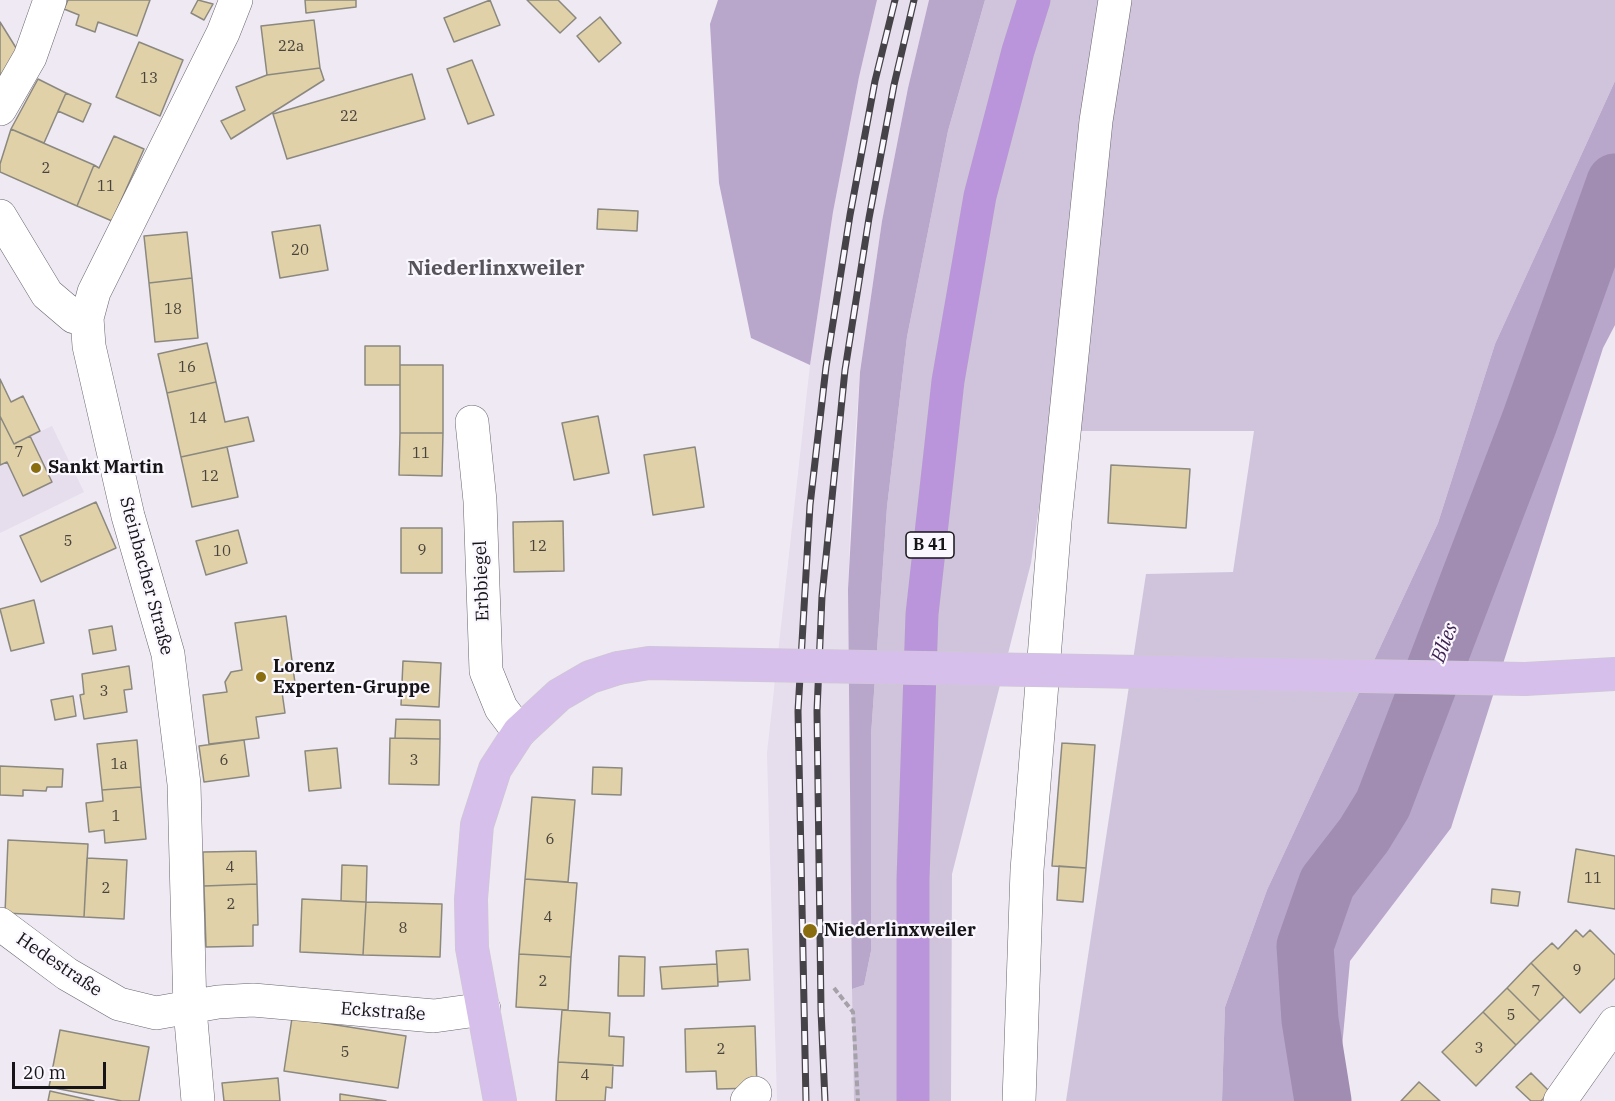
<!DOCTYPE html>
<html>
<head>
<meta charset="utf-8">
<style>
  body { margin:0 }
  #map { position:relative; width:1615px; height:1101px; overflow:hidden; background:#eee9f3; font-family:"IBM Plex Serif",serif }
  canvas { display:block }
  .scale { position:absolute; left:12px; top:1062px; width:94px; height:27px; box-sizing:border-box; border:3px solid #161417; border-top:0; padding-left:8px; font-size:18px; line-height:21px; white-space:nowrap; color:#161417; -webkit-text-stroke:4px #fbf7ff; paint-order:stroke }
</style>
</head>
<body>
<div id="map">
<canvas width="1615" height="1101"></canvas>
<div class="scale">20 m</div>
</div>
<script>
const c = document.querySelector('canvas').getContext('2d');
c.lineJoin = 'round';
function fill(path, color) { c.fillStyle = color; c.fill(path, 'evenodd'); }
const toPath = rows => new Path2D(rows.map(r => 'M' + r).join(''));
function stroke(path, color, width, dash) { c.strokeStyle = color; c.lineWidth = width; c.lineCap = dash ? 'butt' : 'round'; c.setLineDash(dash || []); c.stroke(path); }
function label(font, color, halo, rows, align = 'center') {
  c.font = font + ' "IBM Plex Serif",serif'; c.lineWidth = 4.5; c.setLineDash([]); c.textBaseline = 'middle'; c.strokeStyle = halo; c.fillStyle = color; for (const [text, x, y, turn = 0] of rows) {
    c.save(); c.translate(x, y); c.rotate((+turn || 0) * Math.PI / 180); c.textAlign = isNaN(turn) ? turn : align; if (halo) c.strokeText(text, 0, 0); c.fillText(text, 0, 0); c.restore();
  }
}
const built = toPath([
  [877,0,929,0,908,88,882,221,860,372,852,477,848,589,854,1101,777,1101,767,753,810,365,833,212,859,77],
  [0,416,14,444,52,426,84,492,0,533]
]);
const green = toPath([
  [985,0,1615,0,1615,81,1495,344,1438,523,1267,890,1225,1007,1222,1101,1066,1101,1146,574,1233,572,1254,431,1050,431,1031,563,952,874,951,1101,854,1101,852,989,864,985,871,951,871,735,887,507,907,337,948,131]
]);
const forest = toPath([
  [718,0,877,0,859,77,833,212,810,365,751,338,719,183,710,24],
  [929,0,985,0,948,131,907,337,887,507,871,735,871,951,864,985,852,989,848,589,860,372,882,221,908,88],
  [1615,81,1615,325,1603,348,1451,828,1350,961,1338,1090,1342,1101,1222,1101,1225,1007,1267,890,1438,523,1495,344]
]);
const river = toPath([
  [1323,1101,1310,1020,1305,946,1327,883,1364,835,1383,804,1529,423,1615,182]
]);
const building = toPath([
  [68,0,150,0,137,36,98,22,95,32,76,25,79,15,64,9,68,0],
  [198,0,213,4,204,20,191,13,198,0],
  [305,0,356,0,356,7,306,13,305,0],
  [490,0,500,25,454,42,444,18,490,0],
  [527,0,558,0,576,18,560,33,527,0],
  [600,17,621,43,599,62,577,36,600,17],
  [314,20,320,68,267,75,261,26,314,20],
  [0,22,18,51,0,77,0,22],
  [139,42,183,60,160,116,116,97,139,42],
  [472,60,494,115,468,124,447,69,472,60],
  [320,68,324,80,231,139,221,121,245,110,236,87,267,75,320,68],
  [412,74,425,119,287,159,273,114,412,74],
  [38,79,66,93,44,143,11,129,38,79],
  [66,93,91,104,83,122,58,111,66,93],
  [11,129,94,165,77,206,0,172,0,164,11,129],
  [114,136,144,149,112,221,77,206,94,165,99,168,114,136],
  [598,209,638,211,637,231,597,229,598,209],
  [320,225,328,270,280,278,272,232,320,225],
  [187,232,192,278,149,283,144,236,187,232],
  [192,278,198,338,155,342,149,283,192,278],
  [207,343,216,382,167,393,158,354,207,343],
  [365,346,400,346,400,385,365,385,365,346],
  [400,365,443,365,443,433,400,433,400,365],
  [0,379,11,402,23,396,40,431,14,444,0,416,0,379],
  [216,382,225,422,248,417,254,441,181,457,167,393,216,382],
  [0,416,14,444,30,436,52,482,23,496,7,462,0,465,0,416],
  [598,416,609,473,574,480,562,423,598,416],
  [400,433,443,433,442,476,399,475,400,433],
  [227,447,238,497,192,507,181,457,227,447],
  [695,447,704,507,653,515,644,455,695,447],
  [1111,465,1190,469,1186,528,1108,523,1111,465],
  [96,502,116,548,41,582,20,536,96,502],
  [563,521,564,571,514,572,513,522,563,521],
  [401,528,442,528,442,573,401,573,401,528],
  [238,530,247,563,206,575,196,541,238,530],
  [34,600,44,643,11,651,0,609,34,600],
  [286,616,295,683,281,685,285,713,256,717,259,738,209,744,203,695,227,692,225,682,231,672,242,670,235,623,286,616],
  [112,626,116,650,93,654,89,630,112,626],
  [403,661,441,663,439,707,401,705,403,661],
  [129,666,132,689,124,690,127,712,84,719,80,695,84,694,82,674,129,666],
  [73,696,76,716,55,720,51,700,73,696],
  [396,719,440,720,440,739,395,738,396,719],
  [390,738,440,739,439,785,389,784,390,738],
  [137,740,141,787,102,790,97,744,137,740],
  [244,740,249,776,204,782,199,746,244,740],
  [1062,743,1095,745,1086,868,1052,866,1062,743],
  [337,748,341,788,309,791,305,751,337,748],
  [0,766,63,769,62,787,47,787,46,791,23,790,23,796,0,795,0,766],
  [593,767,622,768,621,795,592,794,593,767],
  [141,787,146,839,105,843,104,830,89,832,86,803,103,801,102,790,141,787],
  [532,797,575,800,568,882,525,879,532,797],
  [8,840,88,844,84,917,5,913,8,840],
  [1576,849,1615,856,1615,909,1568,902,1576,849],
  [256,851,257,884,204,886,203,852,256,851],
  [87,858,127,860,124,919,84,917,87,858],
  [342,865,367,866,366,902,341,901,342,865],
  [1059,866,1086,868,1083,902,1057,900,1059,866],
  [525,879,577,883,571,957,519,954,525,879],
  [257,884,258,925,253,925,253,946,206,947,204,886,257,884],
  [1492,889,1520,892,1518,906,1491,903,1492,889],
  [302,899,366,902,363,955,300,952,302,899],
  [366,902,442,904,440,957,363,955,366,902],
  [1576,930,1583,937,1590,930,1615,955,1615,978,1580,1013,1531,963,1552,943,1558,949,1576,930],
  [748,949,750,980,718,982,716,951,748,949],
  [519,954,571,957,568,1010,516,1007,519,954],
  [619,956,645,957,644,996,618,996,619,956],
  [1531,963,1564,997,1540,1021,1507,988,1531,963],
  [717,964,718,986,662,989,660,967,717,964],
  [1507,988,1540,1021,1516,1045,1483,1012,1507,988],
  [562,1010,610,1013,609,1036,624,1037,623,1066,558,1062,562,1010],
  [1483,1012,1516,1045,1476,1086,1442,1052,1483,1012],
  [292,1018,406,1036,398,1088,284,1071,292,1018],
  [755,1026,757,1088,717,1089,716,1071,686,1072,685,1029,755,1026],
  [60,1030,149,1047,139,1101,122,1101,49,1087,60,1030],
  [558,1062,613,1065,612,1088,606,1087,605,1101,556,1101,558,1062],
  [1531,1073,1550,1092,1541,1101,1531,1101,1516,1087,1531,1073],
  [278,1078,280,1101,224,1101,222,1083,278,1078],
  [1419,1082,1440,1101,1401,1101,1419,1082],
  [50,1091,94,1101,48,1101,50,1091],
  [340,1094,386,1101,340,1101,340,1094]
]);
const path = toPath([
  [834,988,853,1012,858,1101]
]);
const minor = toPath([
  [0,109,30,57,50,0],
  [0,216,47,294,74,317,87,318],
  [472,422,480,501,486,671,501,708,519,732],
  [0,924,67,974,119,1004,156,1013,218,1002,253,1000,434,1016,484,1009],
  [198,1101,190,1009,184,784,168,654,128,516,89,346,87,318,94,292,223,33,236,0],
  [747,1101,755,1093],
  [1019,1101,1027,870,1055,521,1096,121,1115,0],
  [1560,1101,1615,1023]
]);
const major = toPath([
  [1525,679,1615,674],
  [500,1101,472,948,471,899,477,825,495,769,519,732,559,695,590,677,618,668]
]);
const highway = toPath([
  [913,1101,913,879,922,614,948,381,980,196,1018,51,1034,0]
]);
const rail = toPath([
  [806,1101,798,711,810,505,826,367,850,215,875,81,895,0],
  [825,1101,821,1010,817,711,822,596,845,370,869,218,894,85,914,0]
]);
const majorBridge = toPath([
  [618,668,649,663,1525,679]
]);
const markers = [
  [36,468,6,"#896d0e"],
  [261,677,6,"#896d0e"],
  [810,931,8,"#896d0e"]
];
const numberNames = [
  ["22a",291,47],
  ["13",149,79],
  ["22",349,117],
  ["2",46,169],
  ["11",106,187],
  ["20",300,251],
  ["18",173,310],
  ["16",187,368],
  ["14",198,419],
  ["7",19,453],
  ["11",421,454],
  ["12",210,477],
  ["5",68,542],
  ["12",538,547],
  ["9",422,551],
  ["10",222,552],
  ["3",104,692],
  ["6",224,761],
  ["3",414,761],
  ["1a",119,765],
  ["1",116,817],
  ["6",550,840],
  ["4",230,868],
  ["11",1593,879],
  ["2",106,889],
  ["2",231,905],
  ["4",548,918],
  ["8",403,929],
  ["9",1577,971],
  ["2",543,982],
  ["7",1536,992],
  ["5",1511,1016],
  ["3",1479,1049],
  ["2",721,1050],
  ["5",345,1053],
  ["4",585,1076]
];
const shields = [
  [930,545,48]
];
const shieldNames = [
  ["B 41",930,545]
];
const poiNames = [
  ["Sankt Martin",48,468],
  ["Lorenz",273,667],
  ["Experten-Gruppe",273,688],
  ["Niederlinxweiler",824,931]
];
const streetNames = [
  ["Steinbacher Straße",146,576,75],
  ["Erbbiegel",482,581,-92],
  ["Hedestraße",59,965,34],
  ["Eckstraße",383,1012,4]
];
const waterNames = [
  ["Blies",1445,643,-69]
];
const quarterNames = [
  ["Niederlinxweiler",496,269]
];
fill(built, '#e6dded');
fill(green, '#d0c4dc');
fill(forest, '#b9a6cb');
stroke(river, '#a08db1', 57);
fill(building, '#e0d1a8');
stroke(building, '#8b887f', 1.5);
stroke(minor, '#6a666e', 34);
stroke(major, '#cccbcc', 34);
stroke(highway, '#cccbcc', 34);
stroke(path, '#a5a1a8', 4, [6, 3]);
stroke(minor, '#fff', 33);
stroke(major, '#d6bfea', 33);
stroke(highway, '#bb95dc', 33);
stroke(rail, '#454347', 7);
stroke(rail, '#fbf7ff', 4.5, [14]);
stroke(majorBridge, '#cccbcc', 34, []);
stroke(majorBridge, '#d6bfea', 33);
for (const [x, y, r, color] of markers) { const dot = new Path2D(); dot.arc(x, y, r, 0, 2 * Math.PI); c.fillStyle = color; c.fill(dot); stroke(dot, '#fbf7ff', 2); }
label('15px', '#48433b', null, numberNames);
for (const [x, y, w] of shields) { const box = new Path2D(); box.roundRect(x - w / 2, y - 13, w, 26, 4.5); c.fillStyle = '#fbf7ff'; c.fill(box); stroke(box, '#161417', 1.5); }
label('bold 16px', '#161417', null, shieldNames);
label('bold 18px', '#161417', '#fbf7ff', poiNames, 'left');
label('18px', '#161417', '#fbf7ff', streetNames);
label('italic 20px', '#3c2050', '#fbf7ff', waterNames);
label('bold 21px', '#57535a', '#fbf7ff', quarterNames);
</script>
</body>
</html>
